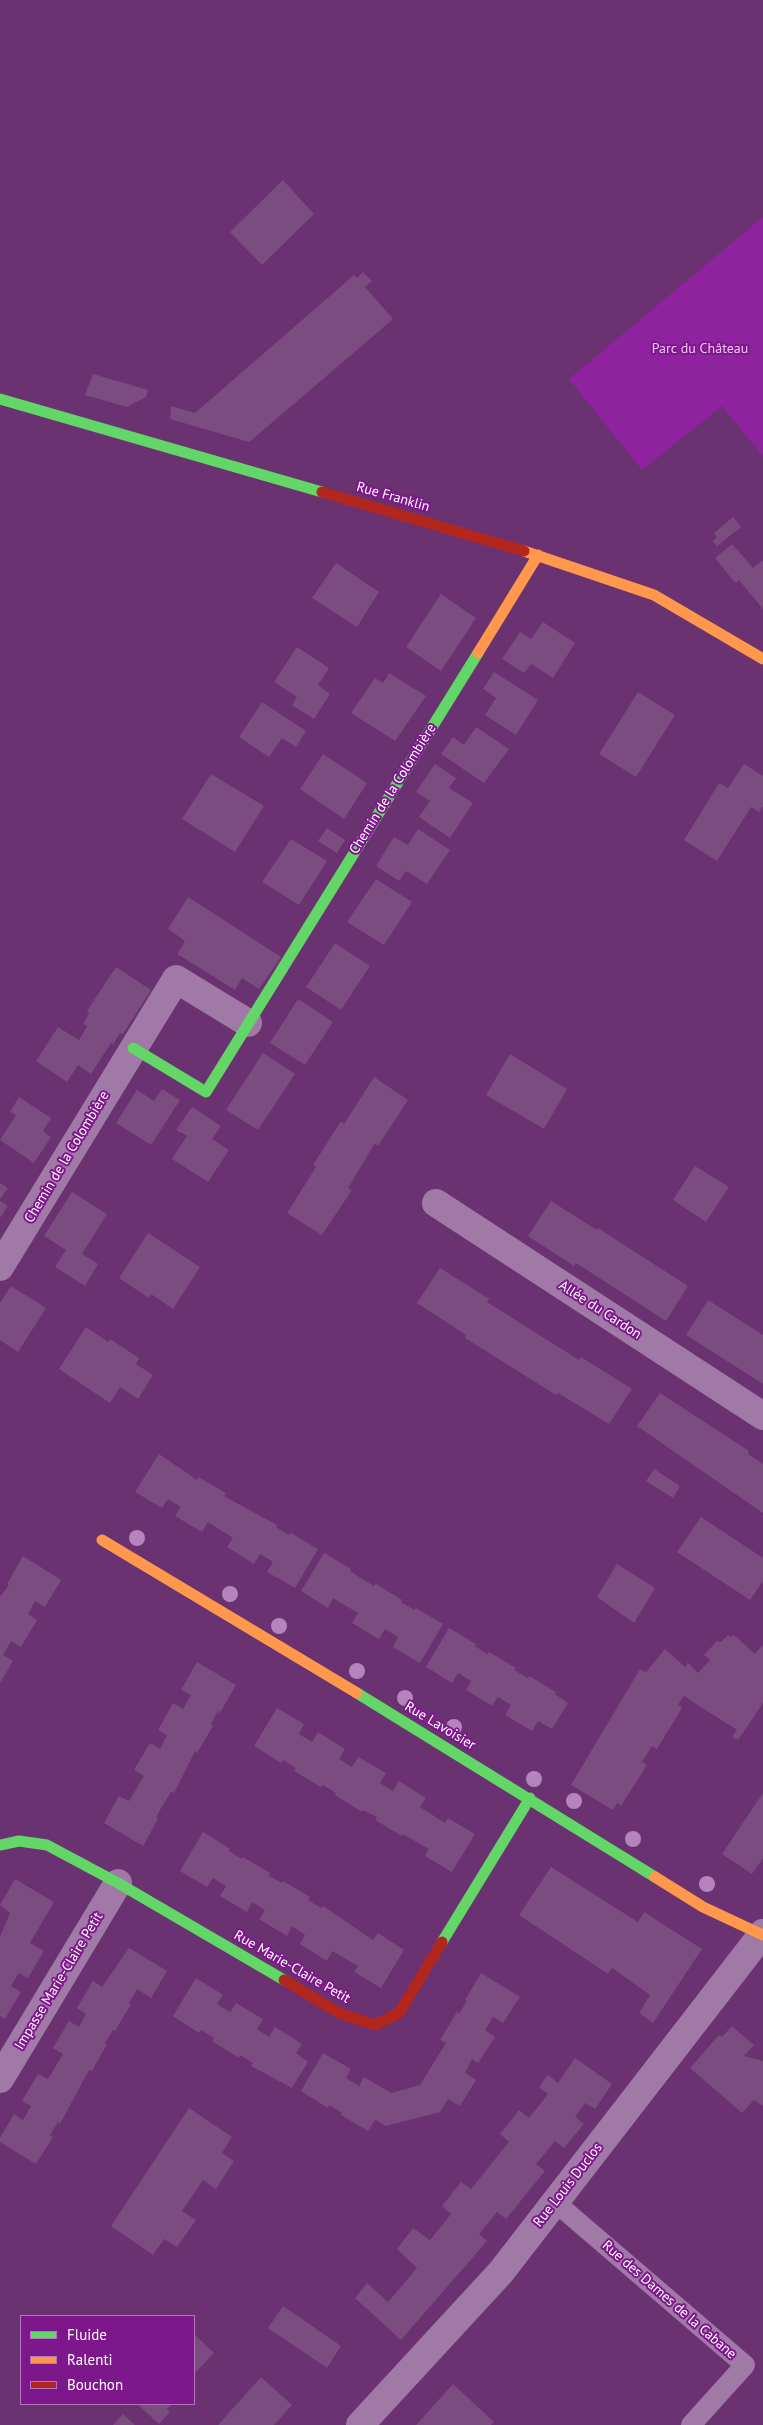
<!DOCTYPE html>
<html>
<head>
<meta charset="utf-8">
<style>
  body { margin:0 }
  #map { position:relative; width:763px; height:2425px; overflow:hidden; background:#6a3271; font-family:"PT Sans",sans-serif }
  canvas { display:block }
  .legend { position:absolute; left:20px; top:2315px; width:175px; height:90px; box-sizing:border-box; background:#7f178c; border:1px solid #b274ba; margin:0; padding:6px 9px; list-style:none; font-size:15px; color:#fff }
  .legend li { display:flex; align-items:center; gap:10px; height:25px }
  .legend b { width:25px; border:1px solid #b274ba }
</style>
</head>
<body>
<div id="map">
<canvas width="763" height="2425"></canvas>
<ul class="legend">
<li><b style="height:6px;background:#63d668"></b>Fluide</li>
<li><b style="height:6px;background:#ff974d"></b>Ralenti</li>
<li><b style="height:6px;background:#b3261e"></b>Bouchon</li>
</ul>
</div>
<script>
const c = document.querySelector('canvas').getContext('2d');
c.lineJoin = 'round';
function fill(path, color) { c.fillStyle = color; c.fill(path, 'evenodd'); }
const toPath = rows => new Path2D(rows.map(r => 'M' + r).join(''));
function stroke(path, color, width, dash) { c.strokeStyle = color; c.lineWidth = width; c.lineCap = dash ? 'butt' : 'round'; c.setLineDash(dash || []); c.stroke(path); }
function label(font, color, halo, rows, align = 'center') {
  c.font = font + ' "PT Sans",sans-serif'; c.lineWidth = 4; c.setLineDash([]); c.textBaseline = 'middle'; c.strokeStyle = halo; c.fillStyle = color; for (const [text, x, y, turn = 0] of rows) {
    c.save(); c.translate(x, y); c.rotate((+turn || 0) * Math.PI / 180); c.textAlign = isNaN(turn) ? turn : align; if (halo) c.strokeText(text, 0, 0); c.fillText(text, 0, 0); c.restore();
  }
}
const green = toPath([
  [763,217,763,456,722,406,642,470,569,379]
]);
const building = toPath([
  [283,180,314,214,262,265,230,232],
  [363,272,372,281,365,287,393,319,254,438,249,442,170,419,171,406,195,413,354,275,357,278],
  [93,374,148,390,146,397,127,407,85,395],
  [733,517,741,527,717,546,713,541,717,537,714,533],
  [732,544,753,568,763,560,763,609,739,580,735,583,715,558],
  [336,563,379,592,357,627,312,598],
  [441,594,476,618,441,671,406,647],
  [543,622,575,643,553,678,531,664,524,673,502,659,520,632,531,639],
  [297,647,329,668,318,685,330,694,314,719,292,705,297,697,274,682],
  [494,672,538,700,516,735,485,715,496,698,483,689],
  [389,673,426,696,395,741,351,713,375,678,383,683],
  [638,692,675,715,636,777,599,754],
  [262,702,306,731,296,747,282,738,269,757,239,737],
  [476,727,509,749,484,783,441,754,453,737,464,745],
  [323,754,367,783,344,819,300,789],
  [435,764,456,778,449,788,473,803,450,838,419,817,430,801,416,792],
  [744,764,763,776,763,806,759,812,751,807,717,861,684,840,719,783,728,788],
  [211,774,264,806,235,852,182,819],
  [327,828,345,840,337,853,318,841],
  [418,829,450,850,427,884,406,871,399,881,376,866,394,837,408,845],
  [291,839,327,861,299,905,262,882],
  [376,879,412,902,384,945,347,922],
  [188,897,281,957,259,989,242,978,235,990,177,954,185,941,168,929],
  [335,943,370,966,341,1010,306,987],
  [116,967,151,990,123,1034,120,1033,113,1045,111,1043,91,1074,78,1065,67,1082,36,1061,58,1027,79,1040,87,1026,83,1024,89,1013,87,1011],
  [298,999,333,1022,305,1065,270,1043],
  [263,1053,295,1074,258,1130,226,1110],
  [510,1054,567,1089,544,1129,486,1095],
  [374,1077,408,1100,378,1146,375,1143,348,1188,352,1190,322,1235,287,1213,316,1167,313,1165,341,1121,344,1124],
  [162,1089,180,1100,151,1145,116,1123,137,1090,154,1101],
  [19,1097,51,1118,43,1131,51,1137,34,1163,0,1140,16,1115,10,1112],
  [192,1107,221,1126,212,1139,229,1150,208,1182,172,1159,187,1136,176,1130],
  [695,1166,729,1187,706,1222,673,1200],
  [0,1183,8,1188,0,1199],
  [72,1192,107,1214,82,1254,98,1264,85,1286,55,1267,66,1250,44,1236],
  [0,1201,8,1206,0,1218],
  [551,1201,597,1230,598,1228,688,1286,666,1321,576,1263,574,1266,528,1236],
  [148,1233,200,1267,173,1309,151,1294,149,1298,119,1278],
  [440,1268,489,1299,487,1302,579,1360,581,1357,632,1389,609,1424,558,1393,556,1395,465,1338,466,1335,417,1303],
  [11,1286,46,1308,18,1352,0,1340,0,1303],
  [708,1300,763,1335,763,1384,686,1335],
  [86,1327,108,1342,110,1339,139,1358,136,1364,153,1375,138,1399,120,1387,110,1403,59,1369],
  [660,1393,749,1451,748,1454,763,1464,763,1513,637,1426],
  [159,1454,197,1480,198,1477,226,1493,224,1496,277,1525,276,1527,289,1535,291,1533,318,1549,295,1588,267,1572,273,1562,260,1554,254,1564,227,1547,233,1538,208,1522,202,1532,175,1516,181,1507,168,1499,162,1508,135,1492],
  [654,1469,680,1486,673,1498,646,1481],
  [701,1517,763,1558,763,1581,750,1600,677,1552],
  [324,1553,351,1569,350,1571,362,1579,374,1586,376,1584,402,1600,401,1602,414,1610,416,1608,443,1624,420,1663,393,1647,398,1637,385,1629,379,1639,352,1623,358,1613,333,1598,328,1608,301,1591],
  [23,1556,61,1580,45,1607,35,1601,28,1614,37,1620,21,1647,11,1641,3,1655,13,1661,0,1683,0,1597,9,1585,7,1584],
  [617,1564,655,1588,634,1623,597,1597],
  [449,1628,476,1644,475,1646,487,1654,489,1652,516,1668,514,1670,528,1678,529,1676,556,1692,555,1694,568,1703,552,1729,538,1721,532,1731,505,1715,511,1705,498,1697,492,1706,466,1690,471,1681,458,1673,452,1683,426,1667],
  [728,1635,731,1637,734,1635,755,1654,763,1645,763,1703,738,1740,732,1737,737,1730,684,1696,678,1705,682,1708,657,1749,652,1746,642,1762,647,1765,621,1806,617,1803,613,1810,571,1785,640,1669,646,1672,665,1649,685,1667,688,1663,698,1673,710,1660,704,1655,717,1641,721,1642],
  [197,1662,236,1685,220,1713,218,1711,211,1724,213,1726,197,1753,195,1751,174,1793,171,1792,163,1805,156,1817,158,1819,143,1846,104,1823,119,1796,129,1801,144,1776,134,1770,150,1743,160,1749,167,1735,158,1730,173,1703,183,1709,191,1695,181,1690],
  [277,1708,304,1724,299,1734,312,1742,318,1732,345,1749,339,1759,352,1767,358,1757,386,1773,380,1783,393,1791,399,1781,426,1798,420,1807,445,1823,448,1818,475,1834,452,1872,425,1856,429,1849,403,1834,402,1836,375,1820,377,1817,363,1810,362,1812,335,1795,336,1793,323,1785,321,1787,294,1771,296,1768,283,1760,281,1763,254,1746],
  [763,1793,763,1858,752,1874,722,1854],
  [203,1832,230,1849,229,1851,242,1859,243,1857,270,1873,269,1876,282,1883,283,1881,310,1897,308,1900,321,1908,323,1906,373,1940,378,1933,404,1950,381,1988,354,1972,358,1966,332,1951,327,1961,300,1944,305,1935,292,1926,287,1936,259,1919,265,1910,252,1902,247,1912,220,1896,226,1886,213,1878,207,1887,180,1871],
  [551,1867,638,1922,644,1912,702,1949,653,2023,639,2013,650,1995,612,1968,608,1974,519,1915],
  [15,1879,54,1902,30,1943,44,1951,28,1978,19,1973,11,1986,21,1992,5,2019,0,2016,0,1937,10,1913,0,1905],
  [129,1948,167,1971,151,1998,137,1989,129,2003,131,2004,115,2031,113,2030,105,2043,107,2044,92,2071,89,2070,60,2124,58,2122,50,2135,53,2137,36,2164,0,2142,0,2138,14,2114,23,2120,31,2106,22,2101,38,2074,48,2079,63,2054,53,2048,69,2021,79,2027,86,2014,77,2008,93,1981,102,1987],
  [481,1973,520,1997,503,2023,493,2017,485,2030,495,2037,478,2063,472,2059,465,2073,476,2080,460,2106,448,2099,440,2112,386,2126,375,2120,368,2131,341,2115,342,2113,329,2105,328,2108,301,2091,323,2053,351,2069,346,2078,359,2086,364,2077,391,2093,420,2085,446,2043,440,2040,457,2012,459,2014,467,2001,465,2000],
  [196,1978,223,1995,217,2004,230,2012,236,2003,263,2019,257,2029,269,2037,275,2027,302,2044,296,2053,308,2062,292,2088,251,2066,253,2063,240,2055,239,2058,212,2041,214,2038,201,2030,199,2033,173,2016],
  [732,2026,754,2045,744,2056,763,2061,763,2106,754,2100,742,2113,690,2068,719,2035,722,2037],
  [575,2058,612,2084,595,2109,585,2103,575,2117,584,2124,564,2148,555,2141,536,2164,545,2171,506,2219,497,2212,479,2234,487,2241,401,2340,355,2298,367,2283,388,2302,417,2268,397,2249,413,2228,430,2240,451,2214,442,2206,461,2182,471,2189,509,2142,500,2134,519,2110,529,2118,548,2094,539,2087,548,2075,558,2083],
  [189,2108,232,2137,222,2153,234,2161,216,2189,203,2180,182,2211,196,2220,177,2247,164,2239,153,2255,111,2226],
  [283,2306,341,2346,327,2368,268,2328],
  [194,2334,214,2353,194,2374],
  [261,2377,292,2405,274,2425,218,2425],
  [453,2384,494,2422,491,2425,416,2425],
  [137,2404,172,2404,167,2409,170,2412,159,2424],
  [123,2414,135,2425,113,2425]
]);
const lane = toPath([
  [555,2202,745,2365,691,2425]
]);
const street = toPath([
  [436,1203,763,1416],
  [0,1267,176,979,248,1023],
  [0,2079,118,1883],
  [360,2425,501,2272,763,1933]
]);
const fast = toPath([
  [0,399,322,492],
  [133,1048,206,1092,478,653],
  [357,1693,655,1877],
  [0,1845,19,1841,47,1845,118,1883,284,1980],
  [442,1942,530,1798]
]);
const slow = toPath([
  [524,551,654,595,763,659],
  [478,653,538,555],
  [102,1540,357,1693],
  [655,1877,703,1907,763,1935]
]);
const jam = toPath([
  [322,492,524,551],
  [284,1980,339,2013,375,2025,399,2013,442,1942]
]);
const trees = [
  [137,1538],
  [230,1594],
  [279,1626],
  [357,1671],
  [405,1698],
  [454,1727],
  [534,1779],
  [574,1801],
  [633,1839],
  [707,1884]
];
const parkNames = [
  ["Parc du Château",700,349]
];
const streetNames = [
  ["Rue Franklin",393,497,16],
  ["Chemin de la Colombière",393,789,-58],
  ["Chemin de la Colombière",67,1157,-59],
  ["Allée du Cardon",600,1310,33],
  ["Rue Lavoisier",440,1726,31],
  ["Rue Marie-Claire Petit",292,1967,30],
  ["Impasse Marie-Claire Petit",59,1981,-59],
  ["Rue Louis Duclos",568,2185,-52],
  ["Rue des Dames de la Cabane",669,2300,41]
];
fill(green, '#8f229e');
fill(building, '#7a4c80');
stroke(lane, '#a079a6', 20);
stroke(street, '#a079a6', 28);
stroke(fast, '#63d668', 11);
stroke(slow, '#ff974d', 11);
stroke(jam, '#b3261e', 11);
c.fillStyle = '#b684bd';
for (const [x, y] of trees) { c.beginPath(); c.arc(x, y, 8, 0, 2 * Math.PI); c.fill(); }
label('14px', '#f4c7fb', '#7f178c', parkNames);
label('14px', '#fff', '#7f178c', streetNames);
</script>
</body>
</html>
